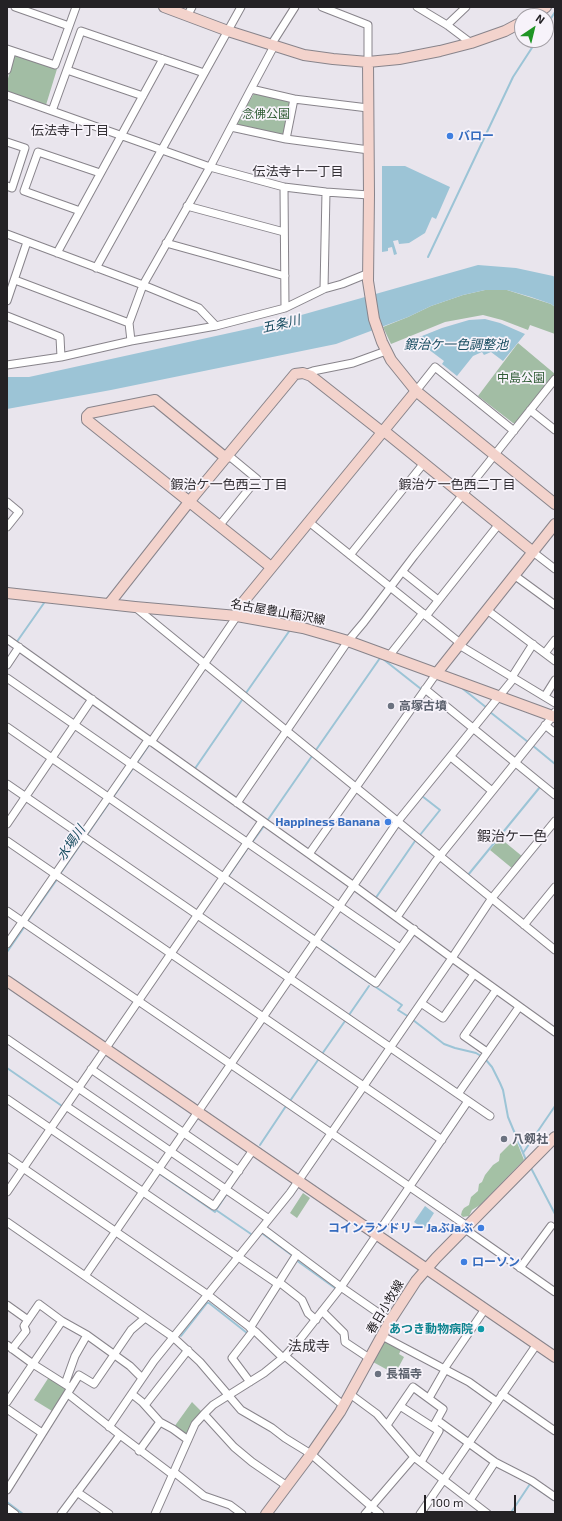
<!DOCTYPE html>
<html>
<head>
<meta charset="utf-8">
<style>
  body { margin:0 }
  #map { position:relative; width:562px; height:1521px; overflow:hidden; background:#e9e5ed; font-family:"Exo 2",sans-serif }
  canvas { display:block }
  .frame { position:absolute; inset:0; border:8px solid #242225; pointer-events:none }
  .north { position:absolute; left:514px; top:8px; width:40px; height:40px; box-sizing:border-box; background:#f7f3fa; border:1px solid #a39fa5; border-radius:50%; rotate:35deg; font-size:11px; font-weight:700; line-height:16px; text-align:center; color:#242225 }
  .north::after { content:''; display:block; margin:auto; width:14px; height:18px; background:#1f9524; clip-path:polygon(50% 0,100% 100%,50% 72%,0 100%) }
  .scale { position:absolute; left:424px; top:1495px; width:92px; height:18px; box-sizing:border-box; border:2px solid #242225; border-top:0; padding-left:5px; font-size:12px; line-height:14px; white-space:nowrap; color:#242225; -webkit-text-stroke:3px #f7f3fa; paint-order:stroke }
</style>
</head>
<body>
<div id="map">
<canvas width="562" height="1521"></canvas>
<div class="frame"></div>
<div class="north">N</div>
<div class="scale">100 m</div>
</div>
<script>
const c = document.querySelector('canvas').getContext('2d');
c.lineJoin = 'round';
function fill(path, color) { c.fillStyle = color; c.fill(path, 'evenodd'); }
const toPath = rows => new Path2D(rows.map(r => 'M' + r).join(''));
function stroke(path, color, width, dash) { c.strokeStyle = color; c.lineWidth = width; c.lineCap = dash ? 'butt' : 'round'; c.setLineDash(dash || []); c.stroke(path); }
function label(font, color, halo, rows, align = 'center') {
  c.font = font + ' "Exo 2","Noto Sans JP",sans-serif'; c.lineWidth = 3.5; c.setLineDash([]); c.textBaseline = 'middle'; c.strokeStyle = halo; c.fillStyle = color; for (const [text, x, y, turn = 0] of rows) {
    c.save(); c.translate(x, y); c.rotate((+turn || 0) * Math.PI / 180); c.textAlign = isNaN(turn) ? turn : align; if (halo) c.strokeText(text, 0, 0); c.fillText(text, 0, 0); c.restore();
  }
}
const green = toPath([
  [15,54,57,69,46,105,7,92,7,82],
  [255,92,292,101,284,137,235,125],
  [485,290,507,290,551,304,555,307,555,334,530,325,528,330,502,320,483,315,445,322,391,344,383,327,408,317,431,306,463,295],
  [518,343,555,374,516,423,513,423,478,396],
  [500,838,523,857,513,869,490,850],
  [303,1193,310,1198,297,1218,290,1213],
  [385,1341,401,1350,399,1354,404,1357,395,1374,373,1362],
  [49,1377,64,1386,66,1389,52,1411,34,1400],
  [192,1402,201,1411,201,1413,186,1436,174,1427]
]);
const forest = toPath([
  [514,1140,516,1140,524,1160,480,1205,472,1210,469,1216,463,1217,461,1215,462,1211,464,1208,469,1205,471,1197,478,1191,479,1184,482,1182,485,1175,493,1165,499,1161,500,1154]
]);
const water = toPath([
  [382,166,405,166,450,187,436,219,432,217,425,233,409,243,399,244,398,240,393,241,397,254,394,255,392,247,388,248,388,251,382,252],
  [478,265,516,268,553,276,555,277,555,307,551,304,531,297,507,290,485,290,463,295,431,306,408,317,336,344,111,390,7,409,7,377,29,377,266,325],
  [485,319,500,323,525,334,503,361,491,352,484,355,482,352,473,356,457,376,442,364,444,361,424,346,426,343,420,338,418,341,417,338,442,328,469,320],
  [425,1206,434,1213,424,1229,414,1222]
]);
const stream = toPath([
  [546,26,555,12],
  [428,257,513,77,537,40],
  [16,643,44,603],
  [463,689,487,708],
  [246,693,290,630],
  [490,712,528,742],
  [532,745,555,764],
  [316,750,380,658,383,659,421,689],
  [194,770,242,700],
  [267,821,312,756],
  [420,835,440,810,422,796],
  [253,841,264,826],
  [60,874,149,745],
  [468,875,540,787],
  [228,877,247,849],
  [375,899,415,841],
  [27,922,58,878],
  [322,941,337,951],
  [7,952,25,926],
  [339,962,402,1005,398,1010,409,1017],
  [349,1015,369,986],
  [413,1020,444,1044,455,1048,476,1053,481,1056],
  [322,1054,345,1021],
  [486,1060,492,1067,500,1083,503,1090,508,1117,526,1160],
  [7,1068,62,1106],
  [290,1101,318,1060],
  [260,1145,286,1106],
  [523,1153,555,1106],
  [531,1168,555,1214],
  [160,1174,215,1212,216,1210,251,1234],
  [216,1210,226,1195],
  [263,1234,293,1256],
  [296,1260,335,1288],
  [112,1299,139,1317],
  [144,1321,151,1326],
  [181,1336,207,1303,209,1303,247,1333],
  [7,1502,23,1514],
  [510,1514,530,1484,555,1501]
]);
const street = toPath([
  [15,7,69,26],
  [322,7,368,25,368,62],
  [417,7,447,25,471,43],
  [187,16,192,7],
  [447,25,466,7],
  [271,45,295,7],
  [7,49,55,65,76,7],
  [7,70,12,51],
  [67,70,143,96],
  [251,89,274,46],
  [7,95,210,167,284,187,326,192,369,195],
  [294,99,368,108],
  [52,111,81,31,204,73],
  [231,127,286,139,369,150],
  [7,142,25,148,12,188,7,186],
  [284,187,285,308],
  [187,206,284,232],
  [80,211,24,191,38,152,100,173],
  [7,234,143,285,199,308,216,326],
  [166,243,285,276],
  [57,253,163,59],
  [96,268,241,7],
  [15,280,129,323],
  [324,289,326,192],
  [7,301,27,242],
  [7,316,60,337,61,357],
  [131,341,129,323,143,285,210,167,251,89,294,99,286,139],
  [7,365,61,357,131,341,216,326,285,308,324,289,342,284,369,273],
  [307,373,313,371,353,363,386,351],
  [416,391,435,367,514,431],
  [530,410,555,430],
  [7,502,19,512,7,527],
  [309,522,460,643],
  [219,526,257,479,228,455],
  [533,552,555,569],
  [350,555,424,463],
  [403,572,438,600],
  [514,575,555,605],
  [135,607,555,950],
  [487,610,555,661],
  [426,616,499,524],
  [7,639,354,886,452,958,492,898,555,821],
  [459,645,555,703],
  [545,653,555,640],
  [389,656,423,613],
  [7,665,19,647],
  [512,677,533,644],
  [7,678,131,764],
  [425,689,555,795],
  [545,696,555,680],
  [545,725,555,733],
  [7,727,376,983,414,929],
  [151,742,237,616],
  [451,757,492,791],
  [132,763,400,948],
  [7,784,490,1116],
  [237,803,348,641,364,622,414,556,555,379],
  [7,824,92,699],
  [7,841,442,1140],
  [309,854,436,674],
  [7,911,467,1226],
  [397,917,435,862,553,716,555,712],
  [524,925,555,887],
  [7,944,148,740],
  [421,1003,443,1018,474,974],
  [7,1039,269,1219],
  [487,1052,464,1036,496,990],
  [91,1069,239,1171],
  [458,1094,519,1007],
  [7,1099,278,1284],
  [66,1106,214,1206,253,1150],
  [7,1157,208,1295,256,1332,282,1357],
  [7,1192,262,821],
  [7,1222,173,1337,200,1362,241,1410,272,1428,285,1438,311,1454,380,1514],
  [262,1228,341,1287,390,1321],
  [465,1229,555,1292],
  [520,1268,551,1226],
  [85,1276,398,821,514,678],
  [279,1282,302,1300,308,1313,316,1320],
  [7,1305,28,1320,39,1304,62,1321],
  [322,1311,344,1333,345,1342,369,1358],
  [250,1328,297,1254],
  [382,1336,469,1382,497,1402],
  [7,1345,33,1364,71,1388],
  [12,1349,26,1331,24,1326,28,1320],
  [285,1356,344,1406],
  [444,1369,485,1309],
  [250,1382,232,1358,253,1331],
  [65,1384,75,1356,87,1335],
  [132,1394,142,1402,160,1422,173,1429,188,1440],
  [350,1394,377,1414,414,1457,488,1514],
  [502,1394,555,1431],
  [429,1398,445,1370],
  [7,1402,62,1321,87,1335,130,1366,142,1378],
  [145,1405,188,1350],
  [400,1406,439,1431,421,1462],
  [7,1409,42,1433],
  [204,1414,234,1447,252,1462,287,1486],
  [437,1420,495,1462,532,1481,555,1497],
  [387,1425,413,1387,443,1409,433,1427],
  [109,1427,154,1361,290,1193,452,958,555,1032],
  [120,1435,173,1475],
  [139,1451,160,1422],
  [174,1472,204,1496,230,1505,242,1514],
  [7,1490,79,1375,94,1384,131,1330,145,1318],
  [77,1492,109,1514],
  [470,1500,495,1462],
  [7,1508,15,1514],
  [61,1514,120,1435,68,1394],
  [155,1514,195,1424,204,1414,213,1405,264,1373,285,1356,301,1338,341,1287,468,1101],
  [365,1514,414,1457],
  [420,1514,537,1344]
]);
const secondary = toPath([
  [164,7,228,31,304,55,333,59,368,62,399,59,440,51,471,43,505,31,522,22],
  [532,16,546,7],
  [368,62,369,195,368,281,374,319,382,342,391,360,416,391,555,504],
  [383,430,533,552],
  [226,458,155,400,90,413,87,416,87,420,271,567],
  [7,593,135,607,237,616,303,628,348,641,555,717],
  [109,604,189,502,295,374,303,373,311,376,382,432],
  [237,616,240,606,416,391],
  [436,674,555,524],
  [7,981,555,1357],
  [266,1514,311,1454,340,1412,390,1321,416,1281,436,1258,555,1137]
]);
const markers = [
  [450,136,4,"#3f7fe0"],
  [391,706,4,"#6b7280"],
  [388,822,4,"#3f7fe0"],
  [504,1139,4,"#6b7280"],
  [481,1228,4,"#3f7fe0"],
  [464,1262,4,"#3f7fe0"],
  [481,1329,4,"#0f9aa8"],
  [378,1374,4,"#6b7280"]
];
const parkNames = [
  ["念佛公園",266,114],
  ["中島公園",521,378]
];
const shopNames = [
  ["バロー",458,136],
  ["Happiness Banana",380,822,"right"],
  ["コインランドリー JaぶJaぶ",473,1228,"right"],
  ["ローソン",472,1262]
];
const streetNames = [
  ["名古屋豊山稲沢線",278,612,10],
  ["春日小牧線",385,1307,-59]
];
const worshipNames = [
  ["高塚古墳",399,706],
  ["八剱社",512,1139],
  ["長福寺",386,1374]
];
const cultureNames = [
  ["あつき動物病院",473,1329]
];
const neighbourhoodNames = [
  ["伝法寺十丁目",70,131],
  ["伝法寺十一丁目",298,172],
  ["鍜治ケ一色西三丁目",229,485],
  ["鍜治ケ一色西二丁目",457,485]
];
const waterNames = [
  ["五条川",281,324,-13],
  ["鍜治ケ一色調整池",456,345],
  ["水場川",71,843,-56]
];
const quarterNames = [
  ["鍜治ケ一色",512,836],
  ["法成寺",309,1346]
];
fill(green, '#a2bda4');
fill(forest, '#a4c1a5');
fill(water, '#9cc4d6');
stroke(stream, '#9cc4d6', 2);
stroke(street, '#88848b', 9);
stroke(secondary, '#88848b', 12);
stroke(street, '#fff', 7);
stroke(secondary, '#f3d3cc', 10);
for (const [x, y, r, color] of markers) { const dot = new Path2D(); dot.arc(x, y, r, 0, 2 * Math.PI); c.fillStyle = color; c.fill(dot); stroke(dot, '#f7f3fa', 1.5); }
label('12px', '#305c35', '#f7f3fa', parkNames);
label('bold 12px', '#366cbe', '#f7f3fa', shopNames, 'left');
label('12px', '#242225', '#f7f3fa', streetNames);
label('bold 12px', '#5b616d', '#f7f3fa', worshipNames, 'left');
label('bold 12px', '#0d838f', '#f7f3fa', cultureNames, 'right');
label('13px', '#343136', '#f7f3fa', neighbourhoodNames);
label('italic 13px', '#184c60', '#f7f3fa', waterNames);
label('14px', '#343136', '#f7f3fa', quarterNames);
</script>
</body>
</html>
